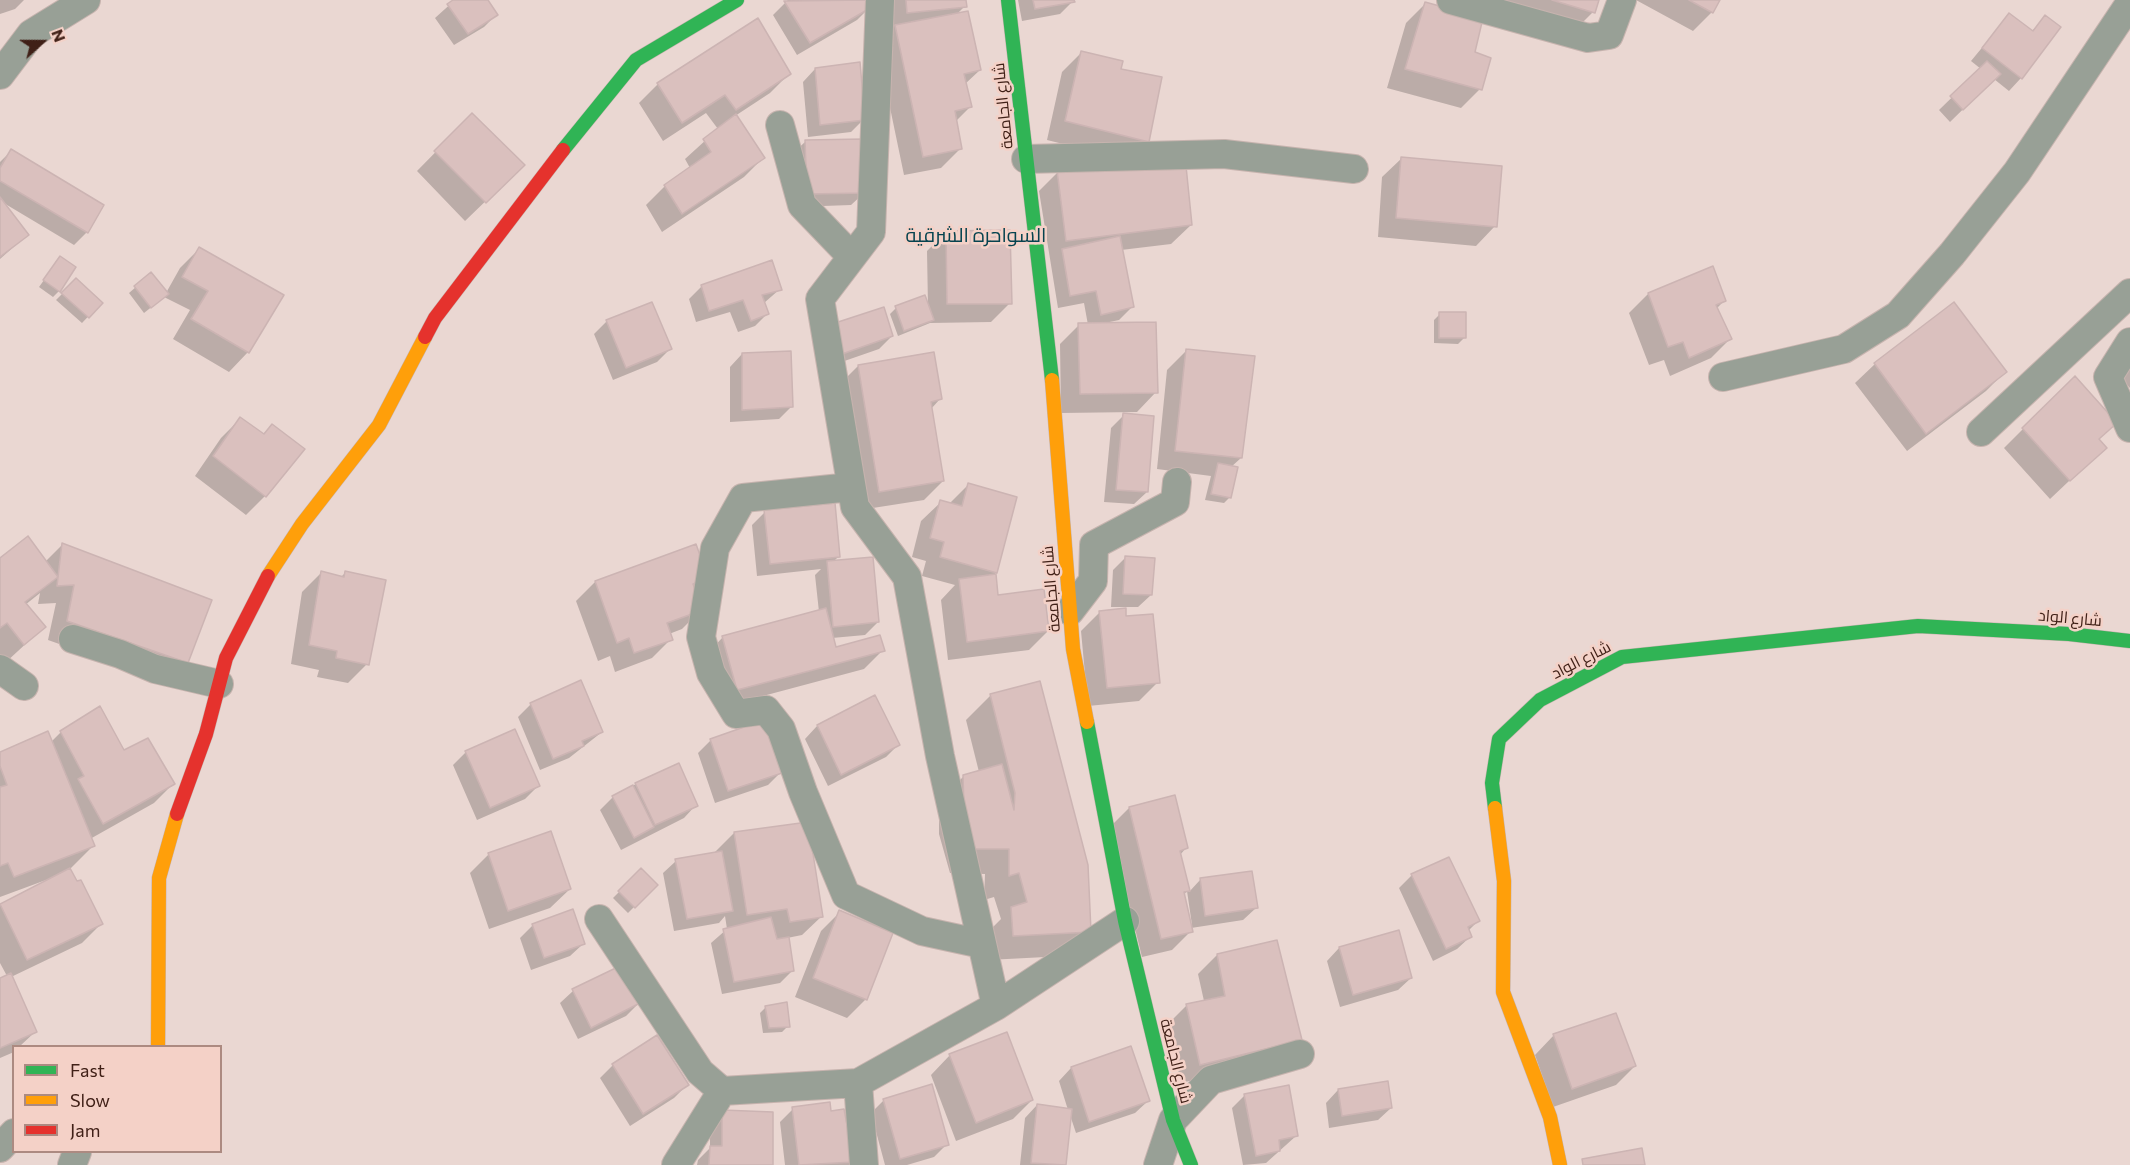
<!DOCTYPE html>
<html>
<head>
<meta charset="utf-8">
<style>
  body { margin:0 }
  #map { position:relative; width:2130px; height:1165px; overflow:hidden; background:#ead7d2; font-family:Commissioner,sans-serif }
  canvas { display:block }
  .legend { position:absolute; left:12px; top:1045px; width:210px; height:108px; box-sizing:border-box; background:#f4d1c7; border:2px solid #ac8a81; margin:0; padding:8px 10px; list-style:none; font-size:18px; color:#402017 }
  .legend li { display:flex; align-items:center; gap:12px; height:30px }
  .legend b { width:30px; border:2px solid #ac8a81 }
  .north { position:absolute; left:12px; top:12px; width:60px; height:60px; -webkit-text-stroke:4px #f4d1c7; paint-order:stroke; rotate:69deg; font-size:16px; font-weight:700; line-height:24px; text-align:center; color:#402017 }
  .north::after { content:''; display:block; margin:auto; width:21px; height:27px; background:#402017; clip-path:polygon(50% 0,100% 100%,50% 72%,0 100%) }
</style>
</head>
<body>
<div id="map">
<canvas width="2130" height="1165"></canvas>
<ul class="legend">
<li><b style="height:8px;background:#30b455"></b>Fast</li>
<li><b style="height:8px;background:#ff9f0a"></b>Slow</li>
<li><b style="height:8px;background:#e5322d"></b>Jam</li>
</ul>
<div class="north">N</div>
</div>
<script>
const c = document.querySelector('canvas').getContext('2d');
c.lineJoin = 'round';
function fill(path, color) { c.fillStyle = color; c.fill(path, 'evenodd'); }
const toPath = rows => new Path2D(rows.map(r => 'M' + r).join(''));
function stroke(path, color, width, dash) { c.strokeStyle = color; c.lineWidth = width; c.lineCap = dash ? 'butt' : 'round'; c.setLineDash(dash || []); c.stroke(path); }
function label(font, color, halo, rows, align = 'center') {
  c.font = font + ' Commissioner,Cairo,sans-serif'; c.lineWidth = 5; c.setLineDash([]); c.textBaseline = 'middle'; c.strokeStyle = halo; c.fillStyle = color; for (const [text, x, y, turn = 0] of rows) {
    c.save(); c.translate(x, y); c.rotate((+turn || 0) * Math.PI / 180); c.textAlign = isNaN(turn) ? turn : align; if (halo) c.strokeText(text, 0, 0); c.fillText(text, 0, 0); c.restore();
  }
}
const shadow = toPath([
  [0,0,24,0,15,9,0,14],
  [455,0,487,0,496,15,484,27,454,45,435,18],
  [788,0,866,0,870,7,857,20,797,55,773,15],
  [885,0,965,0,965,6,957,14,980,70,965,84,970,107,955,122,961,148,941,168,904,175,877,45],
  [1018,0,1073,0,1073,1,1060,14,1022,21],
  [1492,0,1597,0,1593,12,1574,31],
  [1636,0,1719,0,1712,12,1693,31],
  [1425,4,1473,53,1480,89,1461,108,1387,88,1406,23],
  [2009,15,2031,32,2045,17,2021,78,2009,91,1994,79,1950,122,1939,110,1981,69,1971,61],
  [1081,53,1119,70,1147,141,1128,160,1047,140,1062,72],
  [815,69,864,119,851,132,808,137,803,82],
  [789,74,770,93,735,116,763,158,744,177,662,232,646,205,665,186,690,168,685,159,718,129,706,113,663,141,639,103,658,84],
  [472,115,523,165,465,221,417,171],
  [805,142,864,193,851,205,795,207,792,154],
  [11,151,102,205,87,232,74,245,2,202,27,235,0,259,0,162],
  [1402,158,1495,226,1476,246,1378,237,1382,177],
  [1058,172,1191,225,1171,244,1121,250,1132,307,1119,320,1105,323,1156,392,1137,412,1061,413,1060,344,1079,325,1088,325,1084,303,1058,308,1039,191],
  [946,232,1010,303,991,322,930,323,898,336,890,314,896,308,928,307,927,251],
  [199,249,281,296,248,352,229,372,173,339,190,310,164,297,144,313,129,293,151,274,166,293,180,268],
  [60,258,59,291,53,297,39,287],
  [1712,268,1725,300,1716,309,1730,339,1711,358,1670,376,1664,360,1649,365,1629,313,1648,294],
  [76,280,101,303,82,323,56,300],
  [702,286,780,289,764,303,768,313,755,326,738,332,730,312,696,322,689,299],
  [1954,304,2005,372,1986,391,1907,451,1855,383,1875,364],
  [1440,314,1464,338,1458,344,1434,343,1434,320],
  [607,321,670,349,657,362,613,380,594,334],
  [892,336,879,349,830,366,820,339],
  [1186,351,1241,458,1231,467,1230,497,1224,503,1205,500,1211,476,1157,469,1167,370],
  [742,354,792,406,779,419,730,422,730,367],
  [2130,357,2130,388,2115,372],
  [858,366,940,399,931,409,943,481,924,500,860,510,839,385],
  [1124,415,1147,492,1134,504,1104,502,1111,428],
  [240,419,262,435,272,426,265,496,246,515,195,476,221,438],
  [2023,429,2098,439,2105,447,2050,499,2004,448],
  [968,485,995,572,997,596,1048,631,1029,650,948,660,941,600,955,585,922,576,926,561,912,557,921,521,941,502,949,504],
  [765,512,839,556,833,562,878,622,865,635,832,638,835,649,883,650,864,669,718,708,704,657,723,637,819,612,815,575,821,569,757,576,752,525],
  [62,545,187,662,167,682,48,640,56,603,38,604,40,593,25,605,44,627,5,663,0,657,0,560,45,562],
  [696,546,701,610,682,629,669,634,671,639,652,658,615,672,610,656,598,661,576,601,595,582],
  [1126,557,1151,595,1138,607,1111,607,1113,570],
  [321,573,341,577,345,573,367,664,348,683,317,677,319,670,291,664,302,592],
  [1100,612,1125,618,1158,682,1139,701,1088,706,1081,631],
  [991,695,1090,931,1065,956,988,960,987,933,1001,919,994,897,984,900,985,874,950,873,939,834,939,801,964,776,979,772,966,720],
  [531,704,602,732,569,758,540,770,518,717],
  [817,726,898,745,886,757,828,786,805,739],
  [61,732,123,752,173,784,154,803,90,839,93,846,69,870,101,924,82,943,11,977,35,1032,20,1046,14,1046,14,1052,0,1058,0,979,7,976,0,963,0,906,47,882,46,880,0,897,0,753,51,742],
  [711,740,780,773,768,785,715,803,698,753],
  [466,752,538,786,525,799,477,820,453,765],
  [636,784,696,805,684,818,621,850,600,810,613,797],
  [1129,808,1186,848,1180,855,1189,892,1200,880,1256,908,1243,920,1191,928,1191,931,1172,950,1142,957,1110,827],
  [1187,891,1192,925,1190,926,1183,896],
  [734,833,822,916,802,935,787,938,793,970,780,983,722,994,711,943,727,929,725,916,719,923,674,931,663,873,676,861,715,852],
  [489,854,570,889,550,908,489,929,470,873],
  [1448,859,1478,921,1468,931,1470,937,1457,949,1433,961,1399,888,1411,876],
  [641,870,656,885,628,913,613,898],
  [840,912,866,999,847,1018,795,997,821,931],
  [533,925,583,944,570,956,531,970,520,938],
  [1339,948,1411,978,1398,990,1340,1007,1327,961],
  [1217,955,1281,1059,1181,1083,1168,1024,1187,1005,1204,1001,1198,974],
  [621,967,639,1003,626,1016,578,1039,560,1003,573,991],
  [766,1007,788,1026,782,1032,763,1033,760,1013],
  [1554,1035,1635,1066,1616,1085,1553,1107,1535,1055],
  [657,1037,687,1085,674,1098,630,1126,600,1078,613,1065],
  [1130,1048,1148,1101,1135,1113,1076,1133,1070,1115,1065,1165,1020,1165,1025,1118,1037,1105,1068,1110,1059,1081,1071,1068],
  [950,1055,1032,1100,1013,1119,956,1141,931,1075],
  [1338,1090,1391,1108,1378,1120,1329,1128,1326,1103],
  [1245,1095,1296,1136,1266,1163,1243,1165,1232,1108],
  [884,1100,947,1144,934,1157,907,1165,885,1165,871,1113],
  [793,1109,830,1113,852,1162,849,1165,785,1165,780,1122],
  [723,1112,771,1165,697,1165,698,1160,710,1148,710,1125]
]);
const building = toPath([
  [453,0,488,0,498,15,468,34,447,4,453,0],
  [868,0,872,7,810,43,784,1,868,0],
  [906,0,966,0,967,7,907,13,906,0],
  [1033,0,1074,0,1075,2,1035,9,1033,0],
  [1552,0,1599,0,1595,13,1552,0],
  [1689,0,1720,0,1713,13,1689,0],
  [1425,2,1483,18,1475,52,1491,58,1482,90,1405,69,1425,2],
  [968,11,981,70,964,74,972,107,955,111,962,149,923,157,895,25,968,11],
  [2009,13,2033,31,2045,15,2061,27,2022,79,1982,48,2009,13],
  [758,18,791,74,736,110,725,95,682,123,657,83,758,18],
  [1081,51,1123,61,1121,69,1162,77,1149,142,1065,121,1081,51],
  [1987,61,2001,74,1963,110,1950,96,1987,61],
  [860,62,865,120,820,125,815,68,860,62],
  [472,113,525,165,486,203,434,151,472,113],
  [736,114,765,158,682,214,664,185,711,152,703,139,736,114],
  [864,139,865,193,807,194,805,140,864,139],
  [11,149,104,205,88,233,0,181,0,168,11,149],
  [1401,157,1502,166,1497,227,1396,218,1401,157],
  [1186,166,1192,225,1066,241,1057,170,1186,166],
  [0,197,29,235,0,257,0,197],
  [1010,230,1012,304,947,304,946,231,1010,230],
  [1120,236,1134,307,1101,315,1096,291,1070,296,1062,249,1120,236],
  [199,247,284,295,249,353,191,319,208,291,182,277,199,247],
  [60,256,76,267,60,292,43,280,60,256],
  [772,260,782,290,762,295,769,314,751,321,743,300,709,311,701,285,772,260],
  [1713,266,1726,301,1716,305,1732,339,1689,358,1683,342,1668,347,1648,293,1713,266],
  [151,272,169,294,151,308,134,286,151,272],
  [76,278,103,303,89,318,61,293,76,278],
  [925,295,934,320,904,331,895,306,925,295],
  [652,302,672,349,626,368,606,320,652,302],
  [1954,302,2007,372,1926,434,1874,363,1954,302],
  [884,307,893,336,842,354,832,324,884,307],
  [1439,312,1466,312,1466,338,1439,338,1439,312],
  [1156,322,1158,393,1080,394,1078,323,1156,322],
  [1186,349,1255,356,1242,458,1175,451,1186,349],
  [791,351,793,407,742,410,742,353,791,351],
  [934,352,942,399,931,402,944,481,879,492,858,365,934,352],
  [2075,376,2117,423,2099,439,2107,448,2070,481,2022,428,2075,376],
  [1123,413,1154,416,1148,492,1116,490,1123,413],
  [240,417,264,434,272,424,305,449,266,497,213,456,240,417],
  [1218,463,1238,467,1231,498,1211,494,1218,463],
  [968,483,1017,497,997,573,940,557,944,542,930,538,940,500,962,506,968,483],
  [835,503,840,557,770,564,764,510,835,503],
  [28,536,58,577,25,602,46,627,24,645,7,623,0,628,0,558,28,536],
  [62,543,212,600,188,663,67,621,74,585,57,586,62,543],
  [696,544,708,578,693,584,703,610,667,623,673,640,634,653,629,638,617,643,595,581,696,544],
  [1125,556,1155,558,1152,595,1123,594,1125,556],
  [873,557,879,622,833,627,827,561,873,557],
  [321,571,344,577,345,571,386,580,369,665,336,658,337,651,309,645,321,571],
  [996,574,998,595,1044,589,1049,631,967,642,959,579,996,574],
  [826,608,836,647,880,635,885,651,737,690,722,636,826,608],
  [1126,608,1126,616,1153,614,1160,683,1107,688,1099,611,1126,608],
  [581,680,603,732,582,741,584,746,553,759,530,703,581,680],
  [1040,681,1088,865,1091,932,1013,936,1011,907,1027,902,1019,873,1009,876,1009,849,975,849,964,808,963,775,1002,764,1014,810,1015,793,990,694,1040,681],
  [875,695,900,745,841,775,817,725,875,695],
  [100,706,124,750,148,738,175,784,103,824,78,779,84,776,60,731,100,706],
  [764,720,782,773,728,791,710,739,764,720],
  [515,729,540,786,490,808,465,751,515,729],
  [48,731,95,846,14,877,8,863,0,866,0,787,7,785,0,766,0,752,48,731],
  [679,763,698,806,655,825,635,783,679,763],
  [633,785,654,827,634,838,612,796,633,785],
  [1175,795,1188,848,1180,851,1190,891,1184,892,1193,932,1161,939,1129,807,1175,795],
  [808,822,823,917,790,922,787,909,747,915,734,832,808,822],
  [551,831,571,889,508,911,488,853,551,831],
  [722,851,733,911,687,919,675,859,722,851],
  [1449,857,1480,921,1468,927,1472,937,1446,949,1411,874,1449,857],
  [70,868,77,881,81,880,103,924,27,960,0,904,70,868],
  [641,868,658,885,635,908,618,891,641,868],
  [1252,871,1258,908,1205,916,1200,878,1252,871],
  [573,909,585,944,544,958,532,924,573,909],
  [839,910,893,933,867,1000,813,978,839,910],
  [771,917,777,939,789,937,794,971,734,982,723,929,771,917],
  [1399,930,1412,978,1353,995,1339,947,1399,930],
  [1277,940,1302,1040,1200,1065,1186,1004,1225,996,1217,954,1277,940],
  [622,965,640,1003,591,1028,572,989,622,965],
  [11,973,37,1032,0,1048,0,978,11,973],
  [787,1002,790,1027,769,1028,765,1006,787,1002],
  [1616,1013,1636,1066,1572,1089,1553,1034,1616,1013],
  [1007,1032,1033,1100,976,1123,949,1054,1007,1032],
  [657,1035,689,1085,643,1114,612,1064,657,1035],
  [1131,1046,1150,1101,1089,1122,1071,1067,1131,1046],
  [1388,1081,1392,1108,1342,1116,1338,1089,1388,1081],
  [932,1084,949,1145,900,1159,883,1099,932,1084],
  [1289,1085,1298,1136,1279,1140,1280,1151,1256,1156,1244,1094,1289,1085],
  [830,1102,831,1111,844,1109,854,1162,799,1165,792,1107,830,1102],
  [1037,1104,1072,1109,1066,1165,1031,1163,1037,1104],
  [722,1110,773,1112,773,1165,709,1165,710,1146,722,1146,722,1110],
  [1642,1148,1645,1165,1583,1165,1582,1159,1642,1148]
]);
const street = toPath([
  [880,0,871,232,820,299,855,507,907,577,940,756,996,1006],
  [1451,0,1588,38,1609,35,1622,0],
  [0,75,31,34,86,0],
  [780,125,802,205,852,257],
  [1026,159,1224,154,1354,169],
  [2130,342,2108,377,2130,428],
  [1723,377,1844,349,1898,315,1952,254,2017,172,2130,3],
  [1981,432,2130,293],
  [851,487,743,498,715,548,701,637,711,673,736,714,766,710,781,729,803,792,846,895,922,931,982,944],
  [1070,611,1093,581,1094,545,1175,502,1177,482],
  [73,639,120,654,155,669,219,684],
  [0,669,24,686],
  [599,919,700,1072,722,1091,858,1083,996,1006,1125,921],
  [858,1083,864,1165],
  [0,1148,14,1133],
  [72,1165,77,1152],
  [676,1165,722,1091],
  [1158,1165,1173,1120,1211,1080,1300,1054]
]);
const fast = toPath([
  [1008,0,1052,380],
  [563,150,636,60,737,0],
  [1087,722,1125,921,1173,1120,1191,1165],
  [1495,808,1492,783,1499,739,1540,700,1622,657,1918,626,2069,634,2130,641]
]);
const slow = toPath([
  [1052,380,1073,649,1087,722],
  [268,576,302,524,379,425,425,337],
  [1495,808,1504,881,1503,992,1550,1117,1560,1165],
  [158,1046,159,878,177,814]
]);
const jam = toPath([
  [425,337,435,318,563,150],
  [177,814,206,734,226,658,268,576]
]);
const streetNames = [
  ["شارع الجامعة",1003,106,-96],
  ["شارع الجامعة",1051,589,-95],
  ["شارع الواد",2070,618,5],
  ["شارع الواد",1581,660,-27],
  ["شارع الجامعة",1176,1061,76]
];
const quarterNames = [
  ["السواحرة الشرقية",976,235]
];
fill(shadow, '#0003');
fill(building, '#dac0be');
stroke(building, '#ccb4b3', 1.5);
stroke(street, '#c6b3ae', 30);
stroke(fast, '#c6b3ae', 15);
stroke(slow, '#c6b3ae', 15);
stroke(jam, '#c6b3ae', 15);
stroke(street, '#98a096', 28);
stroke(fast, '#30b455', 14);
stroke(slow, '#ff9f0a', 14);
stroke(jam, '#e5322d', 14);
label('16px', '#402017', '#f4d1c7', streetNames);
label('20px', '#06434f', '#f4d1c7', quarterNames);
</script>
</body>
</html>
